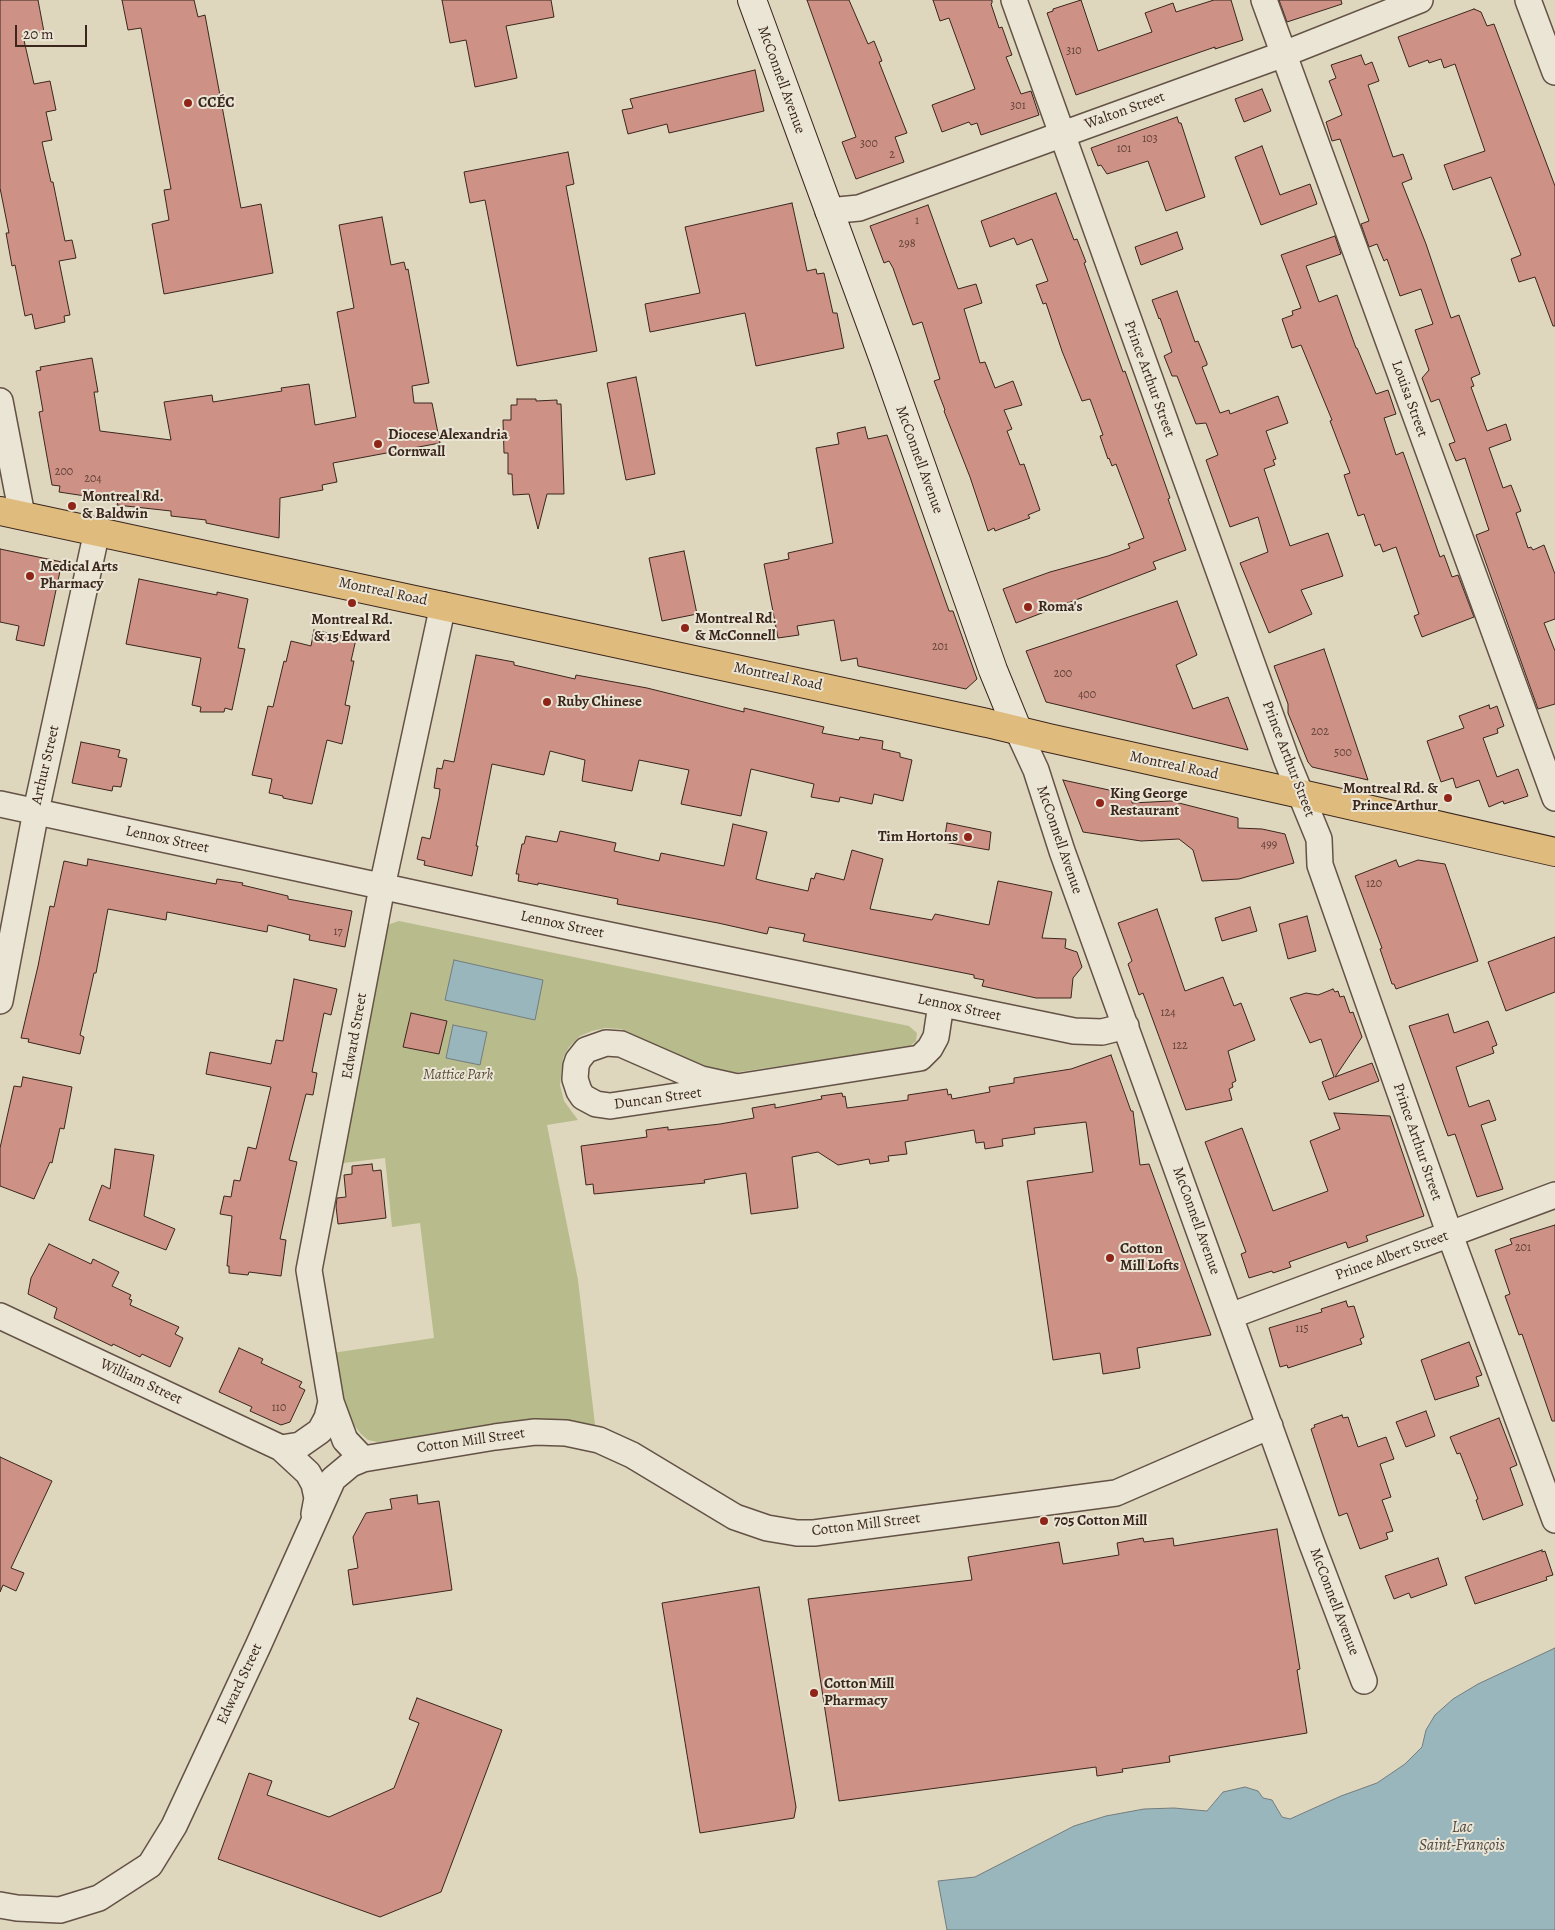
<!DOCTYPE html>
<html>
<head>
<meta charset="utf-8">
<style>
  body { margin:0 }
  #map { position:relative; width:1555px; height:1930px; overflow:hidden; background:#ded7bd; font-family:Alegreya,serif }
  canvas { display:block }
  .scale { position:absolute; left:15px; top:25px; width:72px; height:22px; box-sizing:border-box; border:2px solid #3b261e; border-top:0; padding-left:6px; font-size:15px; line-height:18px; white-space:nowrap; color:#3b261e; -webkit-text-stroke:4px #eae5d4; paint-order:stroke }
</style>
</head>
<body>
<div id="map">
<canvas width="1555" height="1930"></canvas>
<div class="scale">20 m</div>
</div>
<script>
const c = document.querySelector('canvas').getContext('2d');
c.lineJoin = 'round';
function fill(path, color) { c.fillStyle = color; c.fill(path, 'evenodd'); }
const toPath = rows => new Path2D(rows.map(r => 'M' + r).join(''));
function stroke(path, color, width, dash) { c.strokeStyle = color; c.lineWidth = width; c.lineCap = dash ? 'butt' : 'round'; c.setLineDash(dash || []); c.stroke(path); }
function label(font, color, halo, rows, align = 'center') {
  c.font = font + ' Alegreya,serif'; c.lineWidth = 4; c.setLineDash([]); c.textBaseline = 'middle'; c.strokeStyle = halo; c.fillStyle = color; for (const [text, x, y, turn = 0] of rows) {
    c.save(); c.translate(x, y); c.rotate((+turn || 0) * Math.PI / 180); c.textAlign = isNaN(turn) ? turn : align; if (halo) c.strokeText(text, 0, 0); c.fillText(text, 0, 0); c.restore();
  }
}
const green = toPath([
  [399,921,909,1026,917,1033,916,1041,909,1047,725,1074,704,1068,621,1029,605,1028,592,1031,580,1036,569,1047,563,1058,560,1085,564,1101,578,1120,547,1125,578,1280,596,1433,514,1424,378,1442,368,1440,361,1434,346,1415,332,1353,434,1338,420,1223,392,1227,385,1158,335,1164,387,925]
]);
const water = toPath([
  [454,960,543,980,535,1020,445,1000,454,960],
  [453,1025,487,1032,480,1065,446,1058,453,1025],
  [1555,1648,1555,1930,947,1930,938,1881,975,1877,1074,1826,1106,1816,1144,1809,1174,1808,1207,1811,1223,1792,1245,1787,1258,1791,1263,1798,1272,1800,1282,1817,1290,1819,1341,1796,1377,1783,1405,1764,1422,1747,1426,1730,1435,1715,1453,1699,1478,1684,1555,1648]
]);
const building = toPath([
  [0,0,38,0,44,32,23,36,34,84,50,81,56,110,46,112,52,140,42,142,51,182,53,182,65,241,72,240,76,258,59,261,70,315,64,316,65,322,35,329,32,314,25,316,15,265,12,266,6,233,9,233,0,188,0,0],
  [122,0,194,0,198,17,205,15,241,208,261,204,273,273,164,294,152,224,169,220,164,190,171,189,141,28,128,30,122,0],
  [442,0,551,0,554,17,506,26,517,78,475,87,466,40,450,43,442,0],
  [807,0,849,0,868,44,874,41,882,61,879,62,907,133,895,137,904,162,856,179,842,142,856,137,807,0],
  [933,0,992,0,992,3,991,4,999,28,1002,27,1012,55,1006,57,1021,94,1031,91,1039,115,981,135,977,123,971,125,969,122,942,132,932,105,975,89,949,18,940,21,933,0],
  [1081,0,1098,51,1152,32,1145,13,1173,3,1176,12,1214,0,1231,0,1243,40,1215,49,1215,47,1076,95,1047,13,1053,11,1053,9,1081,0],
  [1279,0,1341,0,1342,4,1287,22,1279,0],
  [1474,9,1481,12,1487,26,1494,24,1555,186,1555,326,1553,326,1535,277,1519,282,1511,259,1521,255,1491,177,1453,190,1444,165,1485,151,1455,64,1444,68,1441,59,1429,63,1428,60,1409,67,1398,37,1474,9],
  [1361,55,1365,65,1372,62,1379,81,1368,85,1393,157,1403,154,1412,179,1402,183,1426,244,1451,318,1459,315,1480,374,1471,378,1474,386,1471,387,1487,431,1506,424,1511,440,1489,448,1503,488,1511,485,1521,511,1516,513,1528,548,1531,547,1533,550,1544,545,1555,574,1555,619,1544,623,1555,651,1555,704,1538,709,1476,535,1489,530,1465,458,1456,461,1449,444,1455,442,1439,399,1431,402,1422,378,1429,370,1415,330,1433,324,1421,289,1400,296,1387,259,1384,261,1377,244,1369,247,1361,224,1369,221,1340,139,1332,141,1326,122,1342,115,1329,81,1336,78,1331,65,1361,55],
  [755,70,764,111,669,133,667,124,628,134,622,110,633,108,630,99,755,70],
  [1262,89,1271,111,1244,122,1235,99,1262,89],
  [1177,117,1179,123,1181,123,1205,197,1166,211,1148,161,1107,174,1101,165,1098,166,1091,148,1177,117],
  [1262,146,1280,195,1310,184,1317,204,1261,225,1235,157,1262,146],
  [568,152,574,184,566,186,597,351,517,366,485,200,470,203,464,172,568,152],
  [1056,193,1074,240,1077,239,1086,262,1084,263,1123,372,1125,371,1170,498,1168,499,1186,550,1153,562,1156,569,1016,623,1003,589,1050,572,1108,556,1130,548,1128,544,1144,538,1116,464,1112,466,1109,458,1108,459,1100,436,1103,435,1090,399,1082,401,1062,351,1046,303,1043,304,1036,285,1048,281,1032,239,1017,245,1014,238,990,247,981,221,1056,193],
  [792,203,807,271,816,269,817,274,824,273,833,313,837,313,844,348,756,366,745,313,650,332,645,304,700,293,685,227,792,203],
  [928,205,958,289,976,284,982,303,964,309,980,363,985,362,995,388,1013,381,1022,405,1004,410,1012,429,1007,431,1020,465,1024,464,1040,510,1028,515,1030,518,995,531,994,528,988,531,970,477,944,411,945,410,934,381,940,379,922,322,913,325,893,268,889,261,884,263,870,226,928,205],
  [382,217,391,265,404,262,406,270,408,269,429,383,412,386,414,403,432,403,440,443,333,463,337,482,322,485,323,490,280,498,279,538,206,523,206,520,171,516,171,511,117,505,118,501,59,492,60,486,52,485,39,412,43,411,36,371,41,370,40,367,92,358,98,392,94,392,100,431,171,440,164,402,212,395,213,402,282,391,281,388,309,384,315,425,356,417,337,312,354,308,339,225,382,217],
  [1177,232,1183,249,1141,265,1135,247,1177,232],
  [1335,236,1341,254,1306,266,1319,302,1337,295,1356,348,1357,348,1376,394,1388,390,1396,414,1384,418,1396,455,1403,452,1440,557,1444,555,1452,577,1458,575,1474,617,1422,637,1414,616,1419,614,1396,547,1383,552,1380,544,1375,546,1364,514,1358,516,1344,475,1350,473,1330,421,1332,420,1301,345,1292,348,1282,319,1293,315,1292,311,1301,308,1281,255,1335,236],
  [1177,291,1195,342,1198,341,1207,363,1207,365,1202,367,1220,413,1229,410,1230,414,1278,396,1288,423,1266,431,1276,459,1273,460,1275,465,1264,469,1290,546,1328,533,1343,576,1301,590,1312,614,1269,633,1240,563,1268,552,1258,517,1230,527,1206,460,1218,455,1206,423,1196,424,1177,376,1172,376,1164,356,1172,352,1160,318,1159,319,1152,300,1177,291],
  [636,377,655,474,626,480,607,383,636,377],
  [517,399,536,399,536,401,557,400,557,404,561,404,564,494,547,494,538,529,529,494,513,495,512,474,508,474,508,453,504,453,503,420,511,420,511,405,517,405,517,399],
  [865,427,868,439,887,435,949,611,953,611,977,679,966,689,858,666,857,658,841,661,834,620,797,626,799,635,778,638,764,564,789,559,788,553,833,543,816,448,839,444,837,433,865,427],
  [0,549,62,562,44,646,16,640,19,626,0,622,0,549],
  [684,551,697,614,662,621,649,558,684,551],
  [139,579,217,595,217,592,248,599,238,648,245,649,232,710,225,708,224,712,200,712,201,707,192,705,201,658,126,644,139,579],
  [1177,601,1197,655,1176,665,1193,709,1228,697,1248,750,1046,702,1026,651,1177,601],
  [314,630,356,639,351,661,354,661,345,705,350,706,342,744,327,740,312,804,283,798,283,796,269,793,272,779,252,775,268,706,273,707,284,661,286,662,291,641,311,646,314,630],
  [1324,649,1368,780,1312,767,1308,762,1288,713,1288,704,1274,666,1324,649],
  [476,655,514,662,514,665,575,679,576,675,647,688,744,712,744,708,824,727,822,733,859,740,860,737,883,741,882,749,900,753,900,757,912,760,903,801,874,794,872,804,840,797,839,802,811,797,814,784,751,769,741,816,681,804,689,770,639,760,632,791,582,781,585,760,550,751,544,775,492,764,476,846,478,846,472,876,424,865,425,861,417,859,422,837,430,839,439,797,440,789,434,788,437,768,442,769,444,760,454,762,476,655],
  [1489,705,1490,709,1497,706,1504,726,1497,729,1498,733,1483,738,1497,777,1518,769,1528,796,1504,804,1503,801,1489,807,1479,780,1456,788,1453,778,1441,782,1427,741,1464,728,1459,716,1489,705],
  [81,742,120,750,118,757,127,759,121,787,113,786,112,791,72,783,81,742],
  [1063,780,1132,795,1132,803,1171,801,1238,818,1238,828,1262,829,1285,834,1294,863,1239,879,1202,881,1193,850,1179,839,1141,841,1083,832,1063,780],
  [947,823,991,832,989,850,944,842,947,823],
  [733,824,767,832,756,879,763,881,808,891,811,878,814,879,816,873,844,880,852,850,883,859,870,909,932,920,935,914,989,925,998,881,1052,892,1042,938,1066,939,1065,948,1077,952,1082,967,1073,978,1071,998,1036,998,982,986,984,980,974,978,974,975,803,941,805,934,769,927,767,934,718,923,617,904,618,899,538,883,538,885,518,881,519,874,516,874,522,844,524,844,526,836,557,842,560,831,616,843,614,851,659,861,661,853,724,866,733,824],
  [88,859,216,884,217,879,243,883,242,885,288,896,288,899,352,911,345,947,309,940,310,935,268,925,267,932,167,912,166,920,108,909,96,973,94,973,82,1027,80,1035,84,1037,80,1054,28,1042,29,1039,21,1038,38,966,50,906,54,907,64,861,87,866,88,859],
  [1396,860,1399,867,1418,860,1445,864,1478,961,1396,989,1394,984,1392,984,1380,949,1382,948,1355,876,1396,860],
  [1250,907,1257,931,1222,941,1215,918,1250,907],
  [1157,909,1185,991,1223,977,1234,1006,1241,1003,1255,1040,1228,1051,1236,1081,1232,1083,1233,1087,1229,1089,1232,1100,1186,1110,1143,993,1139,995,1128,964,1132,961,1118,923,1157,909],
  [1307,916,1316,951,1288,959,1279,924,1307,916],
  [1555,937,1555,992,1506,1011,1488,962,1555,937],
  [294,979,337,989,331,1015,324,1013,312,1072,317,1073,313,1095,306,1094,289,1160,297,1162,280,1239,286,1240,281,1276,249,1272,248,1275,229,1273,229,1266,227,1266,232,1216,220,1214,224,1196,231,1197,234,1180,240,1181,248,1147,256,1149,271,1087,206,1074,210,1052,271,1064,276,1040,283,1041,294,979],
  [1333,989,1335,992,1338,991,1340,997,1344,996,1350,1013,1353,1012,1362,1037,1335,1077,1372,1063,1379,1081,1329,1100,1322,1082,1334,1077,1321,1039,1310,1043,1290,998,1306,993,1318,995,1333,989],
  [411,1013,447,1021,439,1054,403,1047,411,1013],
  [1448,1014,1454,1033,1488,1021,1497,1045,1492,1047,1494,1053,1456,1067,1469,1107,1489,1100,1496,1120,1481,1125,1503,1189,1477,1197,1455,1134,1448,1136,1409,1026,1448,1014],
  [1111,1055,1131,1111,1133,1111,1140,1165,1149,1164,1211,1335,1137,1348,1140,1368,1103,1374,1100,1353,1053,1360,1027,1181,1093,1172,1086,1122,1034,1128,1035,1134,1002,1139,1003,1146,985,1149,984,1142,976,1143,974,1130,905,1142,907,1154,888,1156,889,1161,870,1164,869,1159,838,1165,818,1152,792,1157,798,1208,751,1214,746,1173,704,1180,705,1183,594,1194,593,1184,586,1185,581,1146,647,1137,646,1130,668,1127,668,1130,720,1124,754,1118,752,1108,775,1104,775,1108,822,1099,821,1096,842,1093,843,1097,845,1096,847,1108,908,1100,908,1095,947,1089,948,1095,951,1094,952,1099,990,1092,989,1087,1014,1083,1014,1078,1071,1069,1111,1055],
  [23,1077,72,1087,64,1129,60,1128,52,1163,50,1162,34,1199,0,1186,0,1148,14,1086,21,1087,23,1077],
  [1334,1113,1390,1116,1424,1216,1366,1236,1368,1241,1348,1248,1346,1242,1289,1262,1291,1267,1273,1273,1272,1271,1249,1278,1241,1254,1246,1252,1205,1142,1242,1128,1273,1211,1328,1191,1310,1141,1340,1129,1334,1113],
  [115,1149,154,1155,144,1216,175,1229,166,1250,89,1220,102,1185,110,1189,115,1149],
  [372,1164,373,1171,381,1170,386,1218,338,1224,336,1206,337,1198,346,1197,344,1175,352,1174,352,1166,372,1164],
  [1555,1225,1555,1421,1552,1421,1522,1334,1519,1335,1505,1296,1510,1294,1495,1250,1512,1244,1510,1239,1555,1225],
  [49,1244,91,1264,93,1259,119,1272,112,1286,131,1295,129,1299,132,1300,130,1305,179,1327,175,1334,183,1338,170,1367,142,1354,140,1357,113,1344,112,1346,54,1318,57,1308,28,1294,31,1278,49,1244],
  [1346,1301,1348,1307,1354,1306,1364,1337,1360,1339,1362,1344,1288,1368,1287,1365,1280,1367,1269,1328,1322,1312,1321,1309,1346,1301],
  [1469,1342,1482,1375,1476,1377,1479,1386,1435,1400,1421,1360,1469,1342],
  [239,1348,263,1359,261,1363,302,1382,299,1387,305,1390,290,1422,281,1425,250,1411,252,1407,219,1392,239,1348],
  [1426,1411,1435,1436,1406,1447,1396,1422,1426,1411],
  [1342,1415,1343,1418,1348,1417,1358,1447,1386,1437,1394,1459,1380,1464,1391,1497,1382,1500,1393,1531,1386,1533,1388,1539,1360,1549,1347,1513,1339,1516,1311,1429,1315,1427,1314,1425,1342,1415],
  [1499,1418,1517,1465,1510,1468,1523,1505,1483,1520,1476,1500,1478,1499,1460,1453,1457,1454,1450,1437,1499,1418],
  [0,1457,52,1481,11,1568,24,1573,16,1591,3,1585,0,1592,0,1457],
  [417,1495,418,1504,439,1501,452,1590,353,1605,348,1570,358,1568,353,1537,366,1513,392,1509,390,1499,417,1495],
  [1277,1529,1300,1669,1297,1670,1307,1733,1169,1756,1170,1762,1122,1769,1123,1772,1097,1776,1096,1767,839,1801,808,1599,972,1580,968,1557,1059,1542,1063,1564,1119,1555,1117,1543,1143,1538,1144,1542,1173,1538,1174,1546,1277,1529],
  [1542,1550,1542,1552,1545,1551,1553,1575,1546,1577,1547,1580,1475,1604,1465,1577,1542,1550],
  [1438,1558,1447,1585,1411,1598,1409,1593,1394,1599,1385,1576,1438,1558],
  [759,1587,796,1807,794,1818,700,1833,662,1603,759,1587],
  [417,1698,502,1730,441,1892,380,1917,218,1859,249,1773,272,1781,267,1795,329,1817,394,1788,419,1723,409,1719,417,1698]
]);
const minor = toPath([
  [1014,0,1287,761,1319,839,1320,865,1450,1235,1555,1520],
  [1264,0,1555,798],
  [1528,0,1555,72],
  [828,211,859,208,1284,54,1420,0],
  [0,401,22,515],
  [1018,731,1036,770,1062,851,1312,1544,1364,1681],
  [0,804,575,928,1074,1031,1102,1032,1126,1026],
  [0,1001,36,811,97,531],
  [606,1043,621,1044,701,1079,737,1087,610,1106,596,1104,583,1097,579,1091,575,1079,576,1066,578,1060,586,1050,606,1043],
  [737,1087,920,1058,930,1048,936,1037,941,1004],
  [0,1316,281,1448],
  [1230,1316,1555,1195],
  [363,1459,345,1440,331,1402,309,1270,382,887,443,605],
  [314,1514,317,1498,314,1484,308,1473,281,1448,300,1445,320,1431,327,1418,331,1402],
  [0,1905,17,1908,60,1910,99,1898,150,1865,174,1826,258,1646,333,1479,351,1464,363,1459,495,1437,535,1432,566,1433,599,1440,632,1455,735,1517,767,1528,797,1533,814,1533,1116,1493,1270,1426]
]);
const secondary = toPath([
  [752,0,884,360,993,670,1018,731]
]);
const primary = toPath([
  [0,511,987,723,1049,738,1301,794,1555,852]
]);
const markers = [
  [188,103,5,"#8f2418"],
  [378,444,5,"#8f2418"],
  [72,506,5,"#8f2418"],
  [30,576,5,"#8f2418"],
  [352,603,5,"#8f2418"],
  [1028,607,5,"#8f2418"],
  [685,628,5,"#8f2418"],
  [547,702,5,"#8f2418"],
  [1448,798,5,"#8f2418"],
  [1100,803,5,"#8f2418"],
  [968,837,5,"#8f2418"],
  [1110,1258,5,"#8f2418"],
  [1044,1521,5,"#8f2418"],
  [814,1693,5,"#8f2418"]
];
const numberNames = [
  ["310",1074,51],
  ["301",1018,106],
  ["103",1150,139],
  ["300",869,144],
  ["101",1124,149],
  ["2",892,155],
  ["1",917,221],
  ["298",907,244],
  ["200",64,472],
  ["204",93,479],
  ["201",940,647],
  ["200",1063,674],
  ["400",1087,695],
  ["202",1320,732],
  ["500",1343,753],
  ["499",1269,845],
  ["120",1374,884],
  ["17",338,932],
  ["124",1168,1013],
  ["122",1180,1046],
  ["201",1523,1248],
  ["115",1302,1329],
  ["110",279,1408]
];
const streetNames = [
  ["McConnell Avenue",781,80,70],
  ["Walton Street",1125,111,-20],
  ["Prince Arthur Street",1149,379,70],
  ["Louisa Street",1409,399,70],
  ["McConnell Avenue",919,460,70],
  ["Montreal Road",383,592,12],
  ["Montreal Road",778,677,12],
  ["Prince Arthur Street",1288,759,69],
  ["Arthur Street",46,765,-77],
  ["Montreal Road",1174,766,12],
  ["Lennox Street",167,840,12],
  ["McConnell Avenue",1059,840,71],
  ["Lennox Street",562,925,12],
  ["Lennox Street",959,1008,12],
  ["Edward Street",355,1036,-80],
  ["Duncan Street",658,1099,-8],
  ["Prince Arthur Street",1417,1142,71],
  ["McConnell Avenue",1196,1221,70],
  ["Prince Albert Street",1392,1256,-20],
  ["William Street",141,1382,25],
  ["Cotton Mill Street",471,1441,-8],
  ["Cotton Mill Street",866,1525,-7],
  ["McConnell Avenue",1334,1602,69],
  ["Edward Street",240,1684,-65]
];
const poiNames = [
  ["CCÉC",198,103],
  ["Diocese Alexandria",388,435],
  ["Cornwall",388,452],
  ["Montreal Rd.",82,497],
  ["& Baldwin",82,514],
  ["Medical Arts",40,567],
  ["Pharmacy",40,584],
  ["Roma's",1038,607],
  ["Montreal Rd.",695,619],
  ["& McConnell",695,636],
  ["Montreal Rd.",352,620,"center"],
  ["& 15 Edward",352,637,"center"],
  ["Ruby Chinese",557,702],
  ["Montreal Rd. &",1438,789,"right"],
  ["Prince Arthur",1438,806,"right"],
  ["King George",1110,794],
  ["Restaurant",1110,811],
  ["Tim Hortons",958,837,"right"],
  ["Cotton",1120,1249],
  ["Mill Lofts",1120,1266],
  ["705 Cotton Mill",1054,1521],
  ["Cotton Mill",824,1684],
  ["Pharmacy",824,1701]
];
const parkNames = [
  ["Mattice Park",458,1075]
];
const waterNames = [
  ["Lac",1462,1828],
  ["Saint-François",1462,1846]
];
fill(green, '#b8bc8c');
fill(water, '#99b6bc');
stroke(water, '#737c7d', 1);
fill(building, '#cd9185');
stroke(building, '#3b261e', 1);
stroke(minor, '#645246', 28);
stroke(secondary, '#3b261e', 30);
stroke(primary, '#3b261e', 30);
stroke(minor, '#eae5d4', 25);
stroke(secondary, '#eae5d4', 28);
stroke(primary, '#dfbc7e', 28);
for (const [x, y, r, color] of markers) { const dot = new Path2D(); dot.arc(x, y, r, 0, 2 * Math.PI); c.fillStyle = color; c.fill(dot); stroke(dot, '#eae5d4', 2); }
label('12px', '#604138', null, numberNames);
label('15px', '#3b261e', '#eae5d4', streetNames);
label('bold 15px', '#3b261e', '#eae5d4', poiNames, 'left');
label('italic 15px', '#5a4c3a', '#eae5d4', parkNames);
label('italic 16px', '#524a46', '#eae5d4', waterNames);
</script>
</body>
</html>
